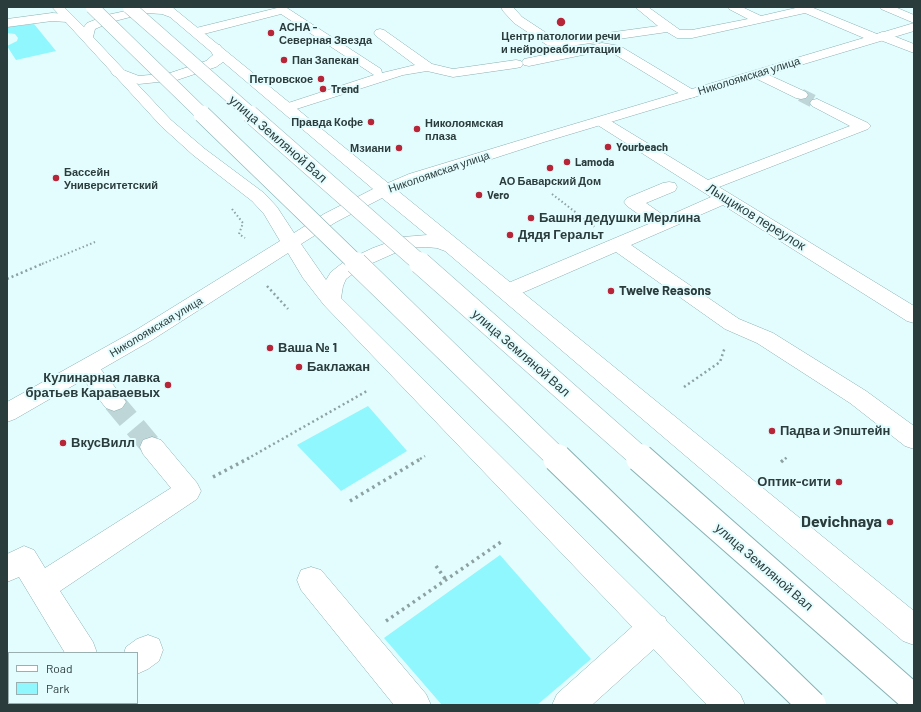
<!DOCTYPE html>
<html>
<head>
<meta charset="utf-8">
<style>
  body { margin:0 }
  #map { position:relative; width:921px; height:712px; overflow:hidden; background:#e3fcfd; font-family:Barlow,sans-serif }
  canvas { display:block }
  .frame { position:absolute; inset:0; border:8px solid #2b3c3d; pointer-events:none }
  .legend { position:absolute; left:8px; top:652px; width:130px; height:52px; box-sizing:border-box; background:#e3fcfd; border:1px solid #99afb0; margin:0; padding:5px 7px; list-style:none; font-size:12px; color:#2b3c3d }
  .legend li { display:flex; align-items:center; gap:8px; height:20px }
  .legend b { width:20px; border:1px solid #99afb0 }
</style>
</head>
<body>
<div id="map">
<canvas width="921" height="712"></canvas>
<div class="frame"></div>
<ul class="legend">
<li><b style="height:5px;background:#fff"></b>Road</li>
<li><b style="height:11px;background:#8ff7fd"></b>Park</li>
</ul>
</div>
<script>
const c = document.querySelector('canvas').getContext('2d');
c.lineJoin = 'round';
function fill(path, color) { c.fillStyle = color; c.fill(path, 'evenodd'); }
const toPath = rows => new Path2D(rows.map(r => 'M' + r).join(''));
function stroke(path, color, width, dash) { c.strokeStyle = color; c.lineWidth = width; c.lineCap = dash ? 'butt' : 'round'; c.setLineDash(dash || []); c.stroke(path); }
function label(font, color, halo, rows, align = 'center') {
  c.font = font + ' Barlow,sans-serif'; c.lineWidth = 4; c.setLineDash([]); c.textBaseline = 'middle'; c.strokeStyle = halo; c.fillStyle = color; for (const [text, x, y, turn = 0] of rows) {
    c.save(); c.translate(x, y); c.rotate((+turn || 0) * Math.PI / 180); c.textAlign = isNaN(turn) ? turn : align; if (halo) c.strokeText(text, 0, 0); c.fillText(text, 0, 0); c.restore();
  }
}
const green = toPath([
  [34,24,56,51,16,60,7,46,17,41,18,38,15,34,7,33,7,27],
  [368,406,407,451,341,491,297,445],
  [500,555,591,659,537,705,442,705,384,638]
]);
const minorTunnelFar1 = toPath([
  [801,95,817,103]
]);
const minorTunnel = toPath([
  [114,402,152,447]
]);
const pathFar2 = toPath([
  [552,194,596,228],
  [232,209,243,223,239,234,245,238],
  [42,264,95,242]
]);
const pathFar1 = toPath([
  [7,279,44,263],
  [267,286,288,309],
  [684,387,720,362,725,347],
  [247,459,367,391],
  [420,459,425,456],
  [785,459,788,456]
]);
const path = toPath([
  [781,462,786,458],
  [213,477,249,458],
  [350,501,422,458],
  [436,566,446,580],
  [386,621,501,542],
  [7,670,9,674],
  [24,703,24,705]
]);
const minor = toPath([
  [281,7,287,8,381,69,382,73,415,65,376,36,374,33,376,30,380,29,384,30,432,64,453,69,516,60,521,61,523,64,521,67,516,68,453,77,427,71,403,75,287,112,282,111,280,108,282,105,374,75,281,14,196,36,192,35,190,32,192,29,281,7],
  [501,7,513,7,522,17,554,38,563,39,658,26,635,7,648,7,680,30,692,30,748,19,729,9,727,7,742,7,761,16,800,7,811,7,877,34,882,32,886,33,914,44,914,53,880,40,875,42,871,41,805,13,692,38,677,38,667,32,563,47,551,46,547,45,514,23,503,11,501,7],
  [879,7,895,7,914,15,914,23,881,9,879,7],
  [52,13,67,14,71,15,73,18,71,21,67,22,52,21,7,27,7,19,52,13],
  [602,43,620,46,695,91,697,94,695,97,690,98,685,97,611,52,602,51,529,66,524,65,522,62,524,59,529,58,602,43],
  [215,44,220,45,225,55,223,62,216,67,177,80,139,84,125,81,113,75,111,72,113,69,118,68,139,76,170,73,206,61,213,55,209,48,210,45,215,44],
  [758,70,806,92,808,95,806,98,801,99,796,98,753,77,751,74,753,71,758,70],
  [817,99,868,123,871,126,868,129,719,187,914,306,914,323,907,321,723,205,631,245,739,319,773,333,866,391,914,426,914,449,905,446,850,403,757,343,725,329,616,252,515,296,508,298,501,296,498,291,501,286,651,223,627,206,624,202,627,198,663,183,669,182,675,183,677,187,675,191,646,203,666,217,711,197,596,124,594,121,596,118,601,117,606,118,708,180,850,126,812,106,810,103,812,100,817,99],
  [87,360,95,362,122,396,126,402,122,408,114,411,106,408,79,374,76,368,79,362,87,360],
  [152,437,161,440,197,483,201,491,197,499,60,591,93,642,97,653,65,653,19,577,7,582,7,554,24,546,34,550,45,568,171,488,143,454,140,447,143,440,152,437],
  [311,567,321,570,426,694,431,705,394,705,301,590,297,580,301,570,311,567],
  [654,613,665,617,669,628,665,639,592,705,552,705,557,694,643,617,654,613],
  [148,635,159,639,163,650,159,661,148,669,137,674,137,653,124,653,126,647,137,639,148,635],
  [58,703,92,703,91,705,57,705,58,703]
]);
const major = toPath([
  [52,7,64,7,84,27,87,23,107,15,144,7,172,7,388,183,409,174,534,136,914,23,914,31,544,142,421,182,398,191,914,611,914,645,903,641,445,251,437,248,426,247,406,248,359,269,346,279,343,286,341,298,740,694,745,705,707,705,324,305,303,278,288,253,152,340,15,419,7,422,7,402,136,330,280,241,264,214,252,201,193,155,161,126,52,7],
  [146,13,162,14,170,17,373,189,324,214,294,233,277,207,264,193,205,149,171,120,93,37,95,29,111,22,146,13],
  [382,198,427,235,403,237,373,248,345,261,331,272,326,280,301,244,336,222,382,198]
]);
const majorBridgeFar3 = toPath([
  [92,7,203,115],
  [129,7,252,115]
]);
const majorBridgeFar2 = toPath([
  [202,114,357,264],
  [250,114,421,264]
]);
const majorBridgeFar1 = toPath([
  [356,263,558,459],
  [420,263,642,459]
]);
const majorBridge = toPath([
  [557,458,812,705],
  [640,458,914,699]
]);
const markers = [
  [561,22,5,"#b62538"],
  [271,33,4,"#b62538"],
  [284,60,4,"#b62538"],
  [321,79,4,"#b62538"],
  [323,89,4,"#b62538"],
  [371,122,4,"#b62538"],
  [417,129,4,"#b62538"],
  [608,147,4,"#b62538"],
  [399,148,4,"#b62538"],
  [567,162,4,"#b62538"],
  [550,168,4,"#b62538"],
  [56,178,4,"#b62538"],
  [479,195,4,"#b62538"],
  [531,218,4,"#b62538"],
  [510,235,4,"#b62538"],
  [611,291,4,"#b62538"],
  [270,348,4,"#b62538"],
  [299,367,4,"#b62538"],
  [168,385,4,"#b62538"],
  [772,431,4,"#b62538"],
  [63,443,4,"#b62538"],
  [839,482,4,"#b62538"],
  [890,522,4,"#b62538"]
];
const farPoinames = [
  ["АСНА -",279,27],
  ["Северная Звезда",279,40],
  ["Центр патологии речи",561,36,"center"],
  ["и нейрореабилитации",561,49,"center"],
  ["Пан Запекан",292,60],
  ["Петровское",313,79,"right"],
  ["Trend",331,89],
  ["Правда Кофе",363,122,"right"],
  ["Николоямская",425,123],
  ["плаза",425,136],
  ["Yourbeach",616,147],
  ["Мзиани",391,148,"right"],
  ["Lamoda",575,162],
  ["Бассейн",64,172],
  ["Университетский",64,185],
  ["АО Баварский Дом",550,181,"center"],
  ["Vero",487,195]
];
const farStreetnames = [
  ["Николоямская улица",749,76,-17],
  ["Николоямская улица",439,172,-19],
  ["Николоямская улица",156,327,-31]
];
const streetNames = [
  ["улица Земляной Вал",278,139,41],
  ["Лыщиков переулок",756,217,32],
  ["улица Земляной Вал",521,353,41],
  ["улица Земляной Вал",764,567,41]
];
const poiNames = [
  ["Башня дедушки Мерлина",539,218],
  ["Дядя Геральт",518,235],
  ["Twelve Reasons",619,291],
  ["Ваша № 1",278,348],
  ["Баклажан",307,367],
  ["Кулинарная лавка",160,378,"right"],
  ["братьев Караваевых",160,393,"right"],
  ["Падва и Эпштейн",780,431],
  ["ВкусВилл",71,443],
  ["Оптик-сити",831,482,"right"]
];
const nearPoinames = [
  ["Devichnaya",882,522]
];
fill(green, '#8ff7fd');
stroke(minorTunnelFar1, '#bed6d7', 13, [13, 6]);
stroke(minorTunnel, '#bed6d7', 22, [22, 11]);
stroke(minor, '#89b1b3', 1);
stroke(major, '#89b1b3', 1);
stroke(pathFar2, '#8ca1a2', 2, [1.5, 2.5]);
stroke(pathFar1, '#8ca1a2', 2.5, [2, 3]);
stroke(path, '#8ca1a2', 3.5, [2.5, 4]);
fill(minor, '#fff');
fill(major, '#fff');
stroke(majorBridgeFar3, '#89b1b3', 14, []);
stroke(majorBridgeFar2, '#89b1b3', 18, []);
stroke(majorBridgeFar1, '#89b1b3', 23, []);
stroke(majorBridge, '#89b1b3', 30, []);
stroke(majorBridgeFar3, '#fff', 13);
stroke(majorBridgeFar2, '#fff', 17);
stroke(majorBridgeFar1, '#fff', 22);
stroke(majorBridge, '#fff', 28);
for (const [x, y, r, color] of markers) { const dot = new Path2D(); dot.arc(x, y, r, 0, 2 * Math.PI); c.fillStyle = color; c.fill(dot); stroke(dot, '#e3fcfd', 1.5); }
label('bold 11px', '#2b3c3d', '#e3fcfd', farPoinames, 'left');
label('11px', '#2b3c3d', '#e3fcfd', farStreetnames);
label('13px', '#2b3c3d', '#e3fcfd', streetNames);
label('bold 13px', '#2b3c3d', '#e3fcfd', poiNames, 'left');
label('bold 16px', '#2b3c3d', '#e3fcfd', nearPoinames, 'right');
</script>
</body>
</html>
